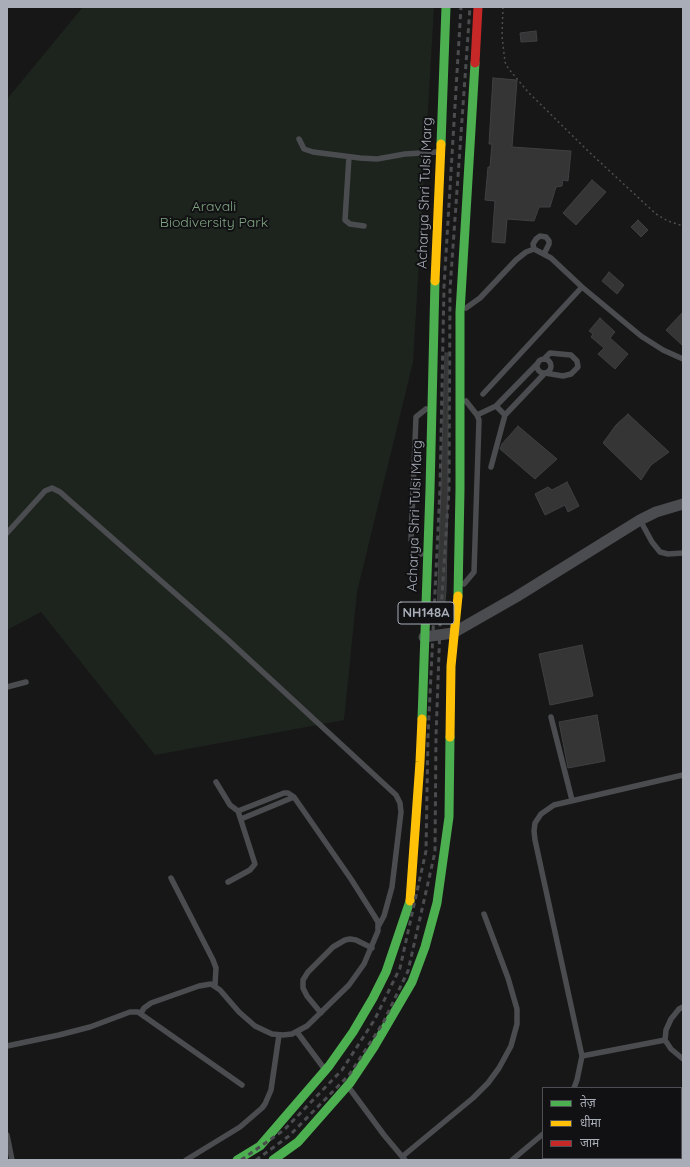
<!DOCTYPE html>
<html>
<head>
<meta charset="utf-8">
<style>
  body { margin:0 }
  #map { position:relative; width:690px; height:1167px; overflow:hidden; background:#171717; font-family:Quicksand,"Noto Sans Devanagari",sans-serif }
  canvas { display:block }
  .frame { position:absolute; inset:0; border:8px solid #a8adb8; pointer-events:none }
  .legend { position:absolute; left:542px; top:1087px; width:140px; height:72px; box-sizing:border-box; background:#111113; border:1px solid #4d4f55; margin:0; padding:5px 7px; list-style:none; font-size:12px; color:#a8adb8 }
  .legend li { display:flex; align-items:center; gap:8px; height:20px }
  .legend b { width:20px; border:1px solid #4d4f55 }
</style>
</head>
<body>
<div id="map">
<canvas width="690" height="1167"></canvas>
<div class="frame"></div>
<ul class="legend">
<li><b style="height:5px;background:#4caf50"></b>तेज़</li>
<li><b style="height:5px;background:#ffc107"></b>धीमा</li>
<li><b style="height:5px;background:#c62828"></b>जाम</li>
</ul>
</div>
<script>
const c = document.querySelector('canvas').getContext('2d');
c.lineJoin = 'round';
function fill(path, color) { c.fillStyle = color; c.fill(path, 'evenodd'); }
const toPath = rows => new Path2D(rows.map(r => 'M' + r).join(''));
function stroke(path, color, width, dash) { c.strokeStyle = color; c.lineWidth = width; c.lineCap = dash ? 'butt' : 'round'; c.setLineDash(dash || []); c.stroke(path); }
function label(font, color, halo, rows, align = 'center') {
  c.font = font + ' Quicksand,sans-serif'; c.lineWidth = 4; c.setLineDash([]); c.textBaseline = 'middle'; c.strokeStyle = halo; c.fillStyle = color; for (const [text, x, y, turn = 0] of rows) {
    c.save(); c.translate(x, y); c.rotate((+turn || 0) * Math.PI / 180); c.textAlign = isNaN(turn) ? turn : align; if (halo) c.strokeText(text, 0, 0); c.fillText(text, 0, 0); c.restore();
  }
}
const green = toPath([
  [83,7,434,7,413,362,357,592,344,720,155,755,41,612,7,630,7,99]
]);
const building = toPath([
  [536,31,537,41,521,42,520,33,536,31],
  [493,78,517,80,512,147,571,151,568,181,563,180,562,186,556,187,550,207,539,207,534,221,507,219,505,243,492,242,495,201,485,200,488,167,490,167,492,144,489,144,493,78],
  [592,180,606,192,576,225,563,213,592,180],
  [638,220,648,230,641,237,631,227,638,220],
  [609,272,624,285,617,294,602,281,609,272],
  [683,312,683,346,666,330,683,312],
  [600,318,615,332,610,338,628,354,615,369,598,354,604,348,591,337,593,334,589,331,600,318],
  [445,353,448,353,448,489,446,591,443,619,437,619,445,353],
  [628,414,669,452,651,465,641,480,603,443,616,425,628,414],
  [518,426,557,459,535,479,500,449,502,444,518,426],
  [567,482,579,506,568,512,565,505,545,515,535,494,548,487,552,490,567,482],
  [582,645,593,696,550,705,539,654,582,645],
  [597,715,605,761,568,768,559,722,597,715]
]);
const path = toPath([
  [503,7,502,36,505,62,508,68,528,92,588,151,656,214,668,221,683,226]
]);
const lane = toPath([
  [299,139,304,149,313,152,360,158,377,159,405,154,438,152],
  [349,157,345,220,350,224,364,226],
  [534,249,533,244,536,239,540,236,546,237,549,241,549,244,544,254],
  [466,308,480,298,516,260,526,252,534,249,551,258,582,287,641,336,663,350,683,359],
  '537 366a7 7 0 1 1 14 0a7 7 0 1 1-14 0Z',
  [483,394,582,287],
  [477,415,496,406,538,363],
  [505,415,545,373,563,376,571,374,578,367,577,361,571,355,550,353,544,359],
  [491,467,505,415,496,406],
  [640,520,652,542,660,552,668,554,683,553],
  [7,533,45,491,52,488,60,492,227,639,396,795,400,803,401,812,392,887,384,916,378,927],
  [421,554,411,540,416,417,426,409],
  [464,584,474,572,479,420,477,415,466,401],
  [7,687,26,682],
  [551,717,572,800],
  [241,819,294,797],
  [171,878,213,960,216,968,215,985],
  [228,882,250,870,255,864,238,811],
  [683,1007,679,1009,671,1019,666,1030,665,1040,671,1049,683,1059],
  [141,1013,144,1008,151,1003,199,986,211,984,220,990,239,1012,255,1026,272,1034,283,1035,292,1034,307,1026,349,985,364,964,378,931,378,922,375,917,351,879,294,797,288,793,284,793,238,811,230,805,216,782],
  [321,1013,307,996,303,988,303,980,308,972,333,947,345,940,350,939,356,940,372,948],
  [297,1032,323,1067],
  [7,1046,59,1035,90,1027,130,1012,138,1012,242,1085],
  [582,1056,665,1040],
  [574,1088,577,1080,582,1056,535,840,534,831,535,823,541,814,554,805,683,775],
  [350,1089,384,1135,405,1160],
  [7,1135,12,1160],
  [403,1156,473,1098,488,1083,499,1068,511,1046,517,1024,517,1009,508,978,484,914],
  [186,1160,240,1127,262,1108,265,1104,271,1090,279,1035],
  [512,1160,543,1134]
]);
const street = toPath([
  [424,637,453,633,516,597,640,520,656,512,683,504]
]);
const fast = toPath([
  [441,144,446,7],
  [458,596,460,489,460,312,475,63],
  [422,719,430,490,435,281],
  [237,1160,260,1146,329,1066,353,1032,373,998,386,972,410,901],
  [273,1160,298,1142,350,1083,374,1047,412,982,425,947,437,903,449,817,450,737]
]);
const slow = toPath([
  [435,281,441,144],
  [450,737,451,666,458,596],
  [410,901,420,762,422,719]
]);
const jam = toPath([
  [475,63,478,7]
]);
const rail = toPath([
  [241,1160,284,1130,342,1070,375,1019,400,968,426,851,428,736,440,489,444,287,461,7],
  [256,1160,289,1136,349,1075,383,1023,408,971,435,852,436,736,440,626,449,489,450,289,470,7]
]);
const shields = [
  [426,613,56]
];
const shieldNames = [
  ["NH148A",426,613]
];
const streetNames = [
  ["Acharya Shri Tulsi Marg",425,193,-88],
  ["Acharya Shri Tulsi Marg",415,516,-88]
];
const parkNames = [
  ["Aravali",214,207],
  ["Biodiversity Park",214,223]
];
fill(green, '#1d241e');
fill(building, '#353536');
stroke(building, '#3f4043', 1);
stroke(path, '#4d4e52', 1.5, [2, 3]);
stroke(lane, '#4b4c50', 5.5);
stroke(street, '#4b4c50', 11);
stroke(fast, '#4caf50', 9);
stroke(slow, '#ffc107', 9);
stroke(jam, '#c62828', 9);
stroke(rail, '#4b4c4f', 3, [5, 4]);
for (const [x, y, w] of shields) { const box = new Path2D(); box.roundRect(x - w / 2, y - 11, w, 22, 3); c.fillStyle = '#111113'; c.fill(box); stroke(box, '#a8adb8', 1); }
label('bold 13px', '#a8adb8', null, shieldNames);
label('14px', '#a8adb8', '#111113', streetNames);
label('14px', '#7fa381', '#111113', parkNames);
</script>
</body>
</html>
